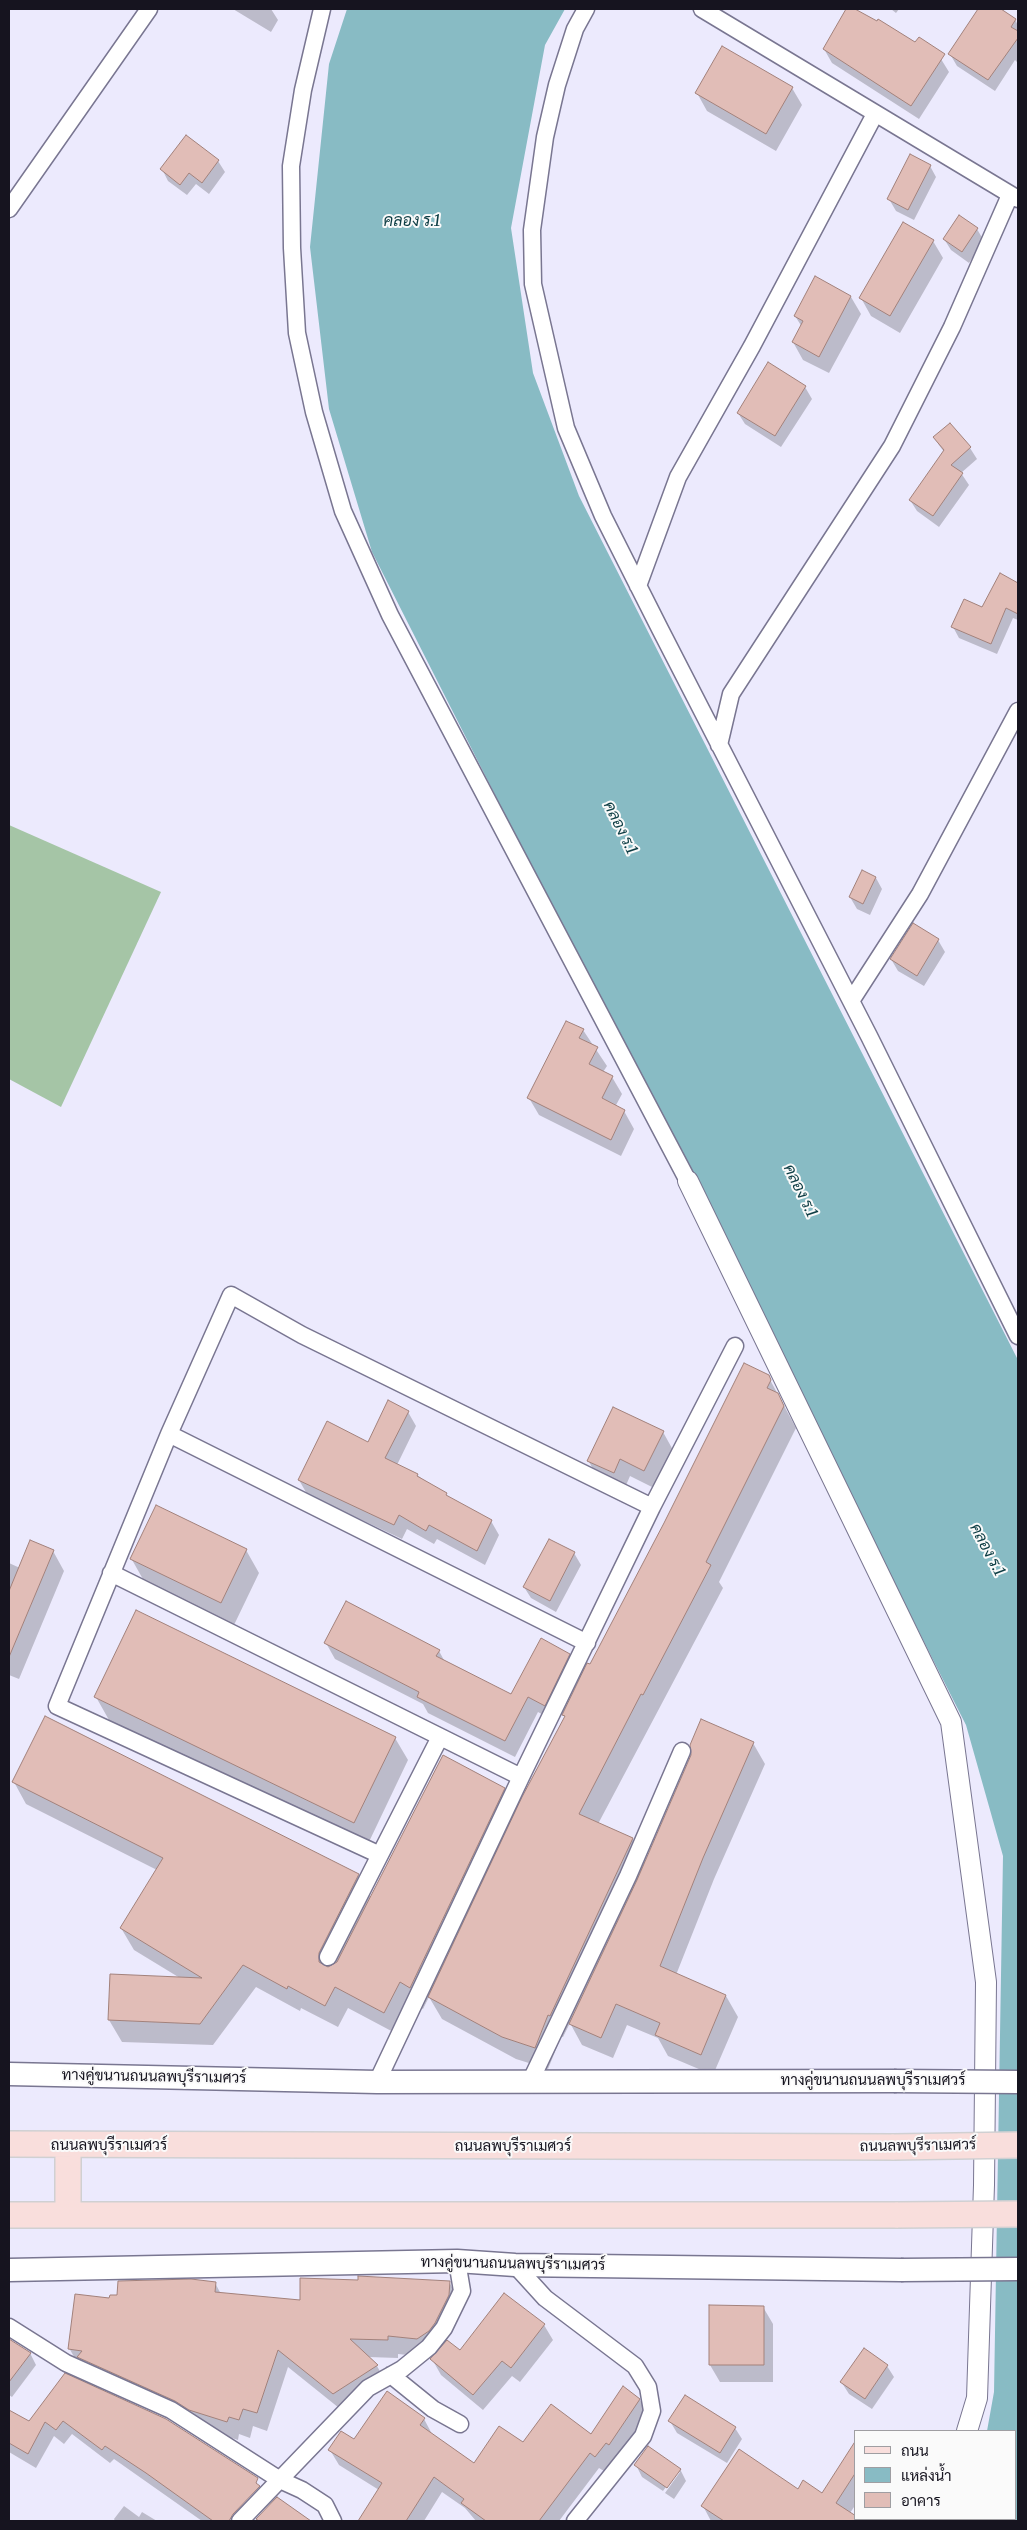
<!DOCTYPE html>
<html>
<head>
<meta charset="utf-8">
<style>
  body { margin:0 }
  #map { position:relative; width:1027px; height:2530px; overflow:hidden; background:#eceafd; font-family:Merriweather,Sarabun,serif }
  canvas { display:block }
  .frame { position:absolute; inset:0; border:10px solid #16141f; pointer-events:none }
  .legend { position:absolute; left:854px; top:2430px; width:162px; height:90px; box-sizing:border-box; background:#fafafa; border:1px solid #9f9ea2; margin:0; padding:6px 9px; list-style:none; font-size:15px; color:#16141f }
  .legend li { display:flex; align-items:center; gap:10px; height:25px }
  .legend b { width:25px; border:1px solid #9f9ea2 }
</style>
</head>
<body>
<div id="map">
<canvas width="1027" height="2530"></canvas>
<div class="frame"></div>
<ul class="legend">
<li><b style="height:6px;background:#f9dedc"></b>ถนน</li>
<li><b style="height:14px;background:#88bbc4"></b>แหล่งน้ำ</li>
<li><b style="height:14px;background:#e1bdb7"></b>อาคาร</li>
</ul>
</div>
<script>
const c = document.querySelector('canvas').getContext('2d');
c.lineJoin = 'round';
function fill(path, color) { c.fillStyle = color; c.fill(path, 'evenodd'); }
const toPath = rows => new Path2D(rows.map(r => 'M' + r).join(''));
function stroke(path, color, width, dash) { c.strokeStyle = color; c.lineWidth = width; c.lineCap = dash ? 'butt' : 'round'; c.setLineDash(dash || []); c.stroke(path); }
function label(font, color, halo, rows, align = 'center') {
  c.font = font + ' Merriweather,Sarabun,serif'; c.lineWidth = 4; c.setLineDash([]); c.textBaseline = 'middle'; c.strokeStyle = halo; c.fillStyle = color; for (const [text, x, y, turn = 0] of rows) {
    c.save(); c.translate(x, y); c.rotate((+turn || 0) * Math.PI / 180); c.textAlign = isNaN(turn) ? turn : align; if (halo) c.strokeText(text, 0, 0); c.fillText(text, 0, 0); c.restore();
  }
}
const forest = toPath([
  [9,825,161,892,61,1107,9,1079]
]);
const water = toPath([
  [347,9,565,9,545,45,511,228,533,373,579,496,1018,1360,1018,2521,970,2521,970,2519,1016,2519,1016,2431,987,2431,994,2392,1003,1856,966,1725,372,552,329,409,310,247,329,64]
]);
const shadow = toPath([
  [233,9,271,9,278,20,271,32],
  [848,9,852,9,941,59,949,72,919,119,832,63,824,49],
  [891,9,899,9,896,13],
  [980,9,998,9,1015,19,1018,26,1018,63,1015,60,995,91,957,66,950,54],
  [792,88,802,105,776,151,707,111,697,93],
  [187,137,218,161,225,172,209,194,196,184,187,195,168,181,162,169],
  [930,166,936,177,914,220,896,211,889,199],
  [959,217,977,229,984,241,969,263,951,250,944,239],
  [933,241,943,258,900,333,871,316,861,298],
  [851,297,861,314,829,373,803,360,793,342,802,327,795,316],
  [769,364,805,387,812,399,781,447,745,424,738,413],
  [934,438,970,448,977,459,961,473,969,485,939,527,917,511,910,500,944,452],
  [1001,575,1018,584,1018,620,1013,618,997,654,959,638,953,627,983,609],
  [876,878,882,889,870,915,857,909,850,897],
  [914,925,938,940,945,952,924,986,898,971,891,959],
  [583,1030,607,1066,603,1072,612,1077,622,1094,615,1107,624,1111,634,1129,621,1156,539,1115,529,1098],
  [768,1376,796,1428,719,1582,723,1588,598,1824,633,1839,646,1863,753,1743,765,1764,714,1879,676,1975,726,1996,738,2017,713,2075,668,2056,658,2038,627,2025,613,2058,582,2045,570,2023,563,2037,561,2037,548,2069,516,2059,442,2019,429,1997,423,2009,413,2004,397,2034,348,2008,338,2027,301,2008,300,2011,256,1987,213,2045,122,2042,109,2020,180,1978,134,1950,121,1928,157,1870,26,1804,14,1782,358,1875,371,1898,504,1789,517,1812,566,1718,564,1715,591,1666],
  [408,1412,416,1426,397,1465,417,1475,448,1497,491,1521,499,1535,485,1565,437,1539,434,1544,407,1529,402,1539,307,1494,299,1480,368,1443],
  [663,1432,673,1450,654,1488,630,1476,624,1490,598,1478,588,1460],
  [246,1550,259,1573,234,1625,144,1581,131,1558],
  [53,1551,64,1571,19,1679,9,1675,9,1563,20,1568],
  [574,1553,581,1565,556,1612,531,1598,524,1587],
  [326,1643,439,1651,445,1662,512,1696,569,1654,578,1671,554,1721,538,1712,515,1757,428,1713,423,1704,335,1659],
  [96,1697,395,1738,408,1760,367,1846,109,1720],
  [359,2278,449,2282,460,2301,459,2314,446,2340,460,2352,544,2325,553,2340,520,2382,512,2376,483,2410,441,2375,432,2359,439,2350,428,2357,398,2354,398,2358,368,2357,377,2366,387,2384,344,2412,288,2367,267,2431,253,2426,250,2438,239,2434,238,2440,201,2428,80,2367,69,2348,110,2300,215,2283,221,2294,301,2302,359,2281],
  [763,2307,773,2324,773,2382,720,2382,710,2365],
  [9,2342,30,2353,36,2365,12,2397,9,2395],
  [887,2366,894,2377,872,2409,849,2394,842,2383],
  [65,2375,250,2483,225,2521,202,2521,114,2459,110,2463,72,2434,64,2444,54,2436,36,2468,9,2452,9,2412,29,2423],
  [623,2388,639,2398,647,2413,618,2459,615,2457,604,2471,599,2468,559,2521,476,2521,465,2508,442,2492,424,2521,360,2521,379,2490,339,2465,330,2450,424,2419,432,2434,475,2464,523,2443,591,2436],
  [670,2421,735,2428,742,2439,727,2463,677,2433],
  [856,2454,856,2504,850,2513,861,2521,711,2521,703,2506,798,2490,822,2495],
  [636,2465,680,2469,686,2481,674,2499,665,2493,680,2472,677,2472,663,2491,642,2477],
  [277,2499,309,2521,258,2521,257,2519],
  [124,2506,139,2517,142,2512,157,2521,115,2521,114,2519]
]);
const building = toPath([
  [846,9,855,9,877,21,878,19,915,42,919,37,945,54,911,106,823,49,846,9],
  [978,9,1001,9,1016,19,1011,27,1018,31,1018,38,988,80,948,54,978,9],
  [722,46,793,87,766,134,695,93,722,46],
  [186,135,219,160,202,183,189,173,180,185,160,169,186,135],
  [910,154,931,165,908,210,887,199,910,154],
  [959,215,978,228,962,252,943,239,959,215],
  [903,222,934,240,890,316,859,298,903,222],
  [815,276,851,296,819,357,792,342,803,321,794,316,815,276],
  [768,362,806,386,775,436,737,413,768,362],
  [950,423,971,447,951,465,963,473,933,516,909,500,944,450,933,437,950,423],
  [1000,573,1018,583,1018,614,1006,608,991,644,951,627,964,599,982,607,1000,573],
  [862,870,876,877,863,904,849,897,862,870],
  [913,923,939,939,917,976,890,959,913,923],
  [566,1021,584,1029,579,1038,598,1047,589,1064,613,1076,602,1098,625,1110,611,1140,527,1098,566,1021],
  [744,1363,769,1375,771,1380,767,1388,778,1393,784,1406,706,1562,711,1565,643,1695,641,1694,579,1814,633,1838,550,2016,548,2015,535,2048,502,2037,428,1997,522,1797,565,1716,562,1715,587,1663,590,1664,664,1523,744,1363],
  [388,1400,409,1411,385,1458,418,1474,417,1476,447,1493,446,1495,492,1520,477,1551,429,1525,426,1531,399,1515,394,1525,298,1480,327,1421,368,1442,388,1400],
  [613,1407,664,1431,644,1471,620,1459,614,1473,587,1461,613,1407],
  [156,1505,247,1549,221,1603,130,1559,156,1505],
  [549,1539,575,1552,550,1601,523,1587,549,1539],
  [30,1540,54,1550,9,1657,9,1591,30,1540],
  [346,1601,440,1650,436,1656,511,1694,541,1638,570,1654,545,1706,528,1697,505,1741,417,1697,419,1692,324,1643,346,1601],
  [136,1610,396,1737,354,1823,94,1697,136,1610],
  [45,1716,359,1874,319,1953,319,1962,328,1967,337,1962,443,1755,505,1788,410,1988,400,1982,384,2013,335,1987,325,2006,288,1986,287,1989,243,1965,200,2024,108,2020,110,1974,202,1978,120,1928,163,1858,12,1782,45,1716],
  [701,1719,754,1742,703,1858,660,1966,726,1995,701,2055,655,2035,660,2023,616,2004,601,2038,569,2024,637,1880,691,1755,690,1745,701,1719],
  [358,2276,450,2281,449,2295,435,2323,429,2331,417,2339,388,2336,388,2340,350,2339,378,2365,333,2394,278,2350,257,2413,243,2409,239,2420,229,2417,227,2422,189,2410,175,2401,77,2357,82,2351,68,2349,75,2294,109,2298,110,2295,117,2295,118,2281,191,2279,216,2282,215,2292,300,2300,300,2278,358,2280,358,2276],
  [504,2293,545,2324,511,2368,502,2361,473,2395,430,2359,447,2340,460,2350,504,2293],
  [709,2305,764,2306,764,2365,709,2365,709,2305],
  [9,2339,31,2353,9,2382,9,2339],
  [864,2348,888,2365,865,2399,840,2382,864,2348],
  [65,2373,166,2419,258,2478,256,2483,260,2486,233,2514,229,2521,213,2521,146,2473,105,2446,102,2450,63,2421,56,2430,45,2422,28,2454,9,2443,9,2410,29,2421,65,2373],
  [623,2386,640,2399,609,2445,606,2443,595,2457,590,2453,539,2521,486,2521,461,2503,464,2499,434,2477,406,2521,358,2521,382,2483,328,2450,341,2431,354,2439,387,2391,425,2418,420,2425,474,2463,499,2426,523,2442,551,2404,591,2434,623,2386],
  [685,2395,736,2427,720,2453,668,2421,685,2395],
  [856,2440,856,2472,836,2503,856,2516,856,2519,863,2521,724,2521,701,2506,739,2449,798,2489,803,2480,822,2493,856,2440],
  [648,2446,681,2469,667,2488,634,2465,648,2446],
  [277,2497,311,2521,259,2521,256,2519,277,2497]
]);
const minor = toPath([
  [322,9,303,90,291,166,292,248,297,333,314,412,343,511,390,615,688,1181],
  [586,9,575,29,557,85,545,137,532,230,533,284,566,428,603,516,660,629,869,1036,1018,1336],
  [702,9,1018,199],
  [9,209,149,9],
  [638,586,678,477,752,346,875,114],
  [719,745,731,694,892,446,952,327,1010,195],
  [851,1001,920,894,1018,711],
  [169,1434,587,1643],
  [111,1573,521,1777],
  [380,1855,57,1706,169,1434,231,1295,302,1335,652,1507],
  [328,1957,440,1737],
  [531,2080,628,1876,682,1751],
  [377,2082,521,1777,652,1507,735,1346],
  [515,2265,545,2298,635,2366,648,2387,652,2411,643,2436,575,2521],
  [9,2327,66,2363,171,2410,280,2480,302,2490,325,2505,333,2521],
  [391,2375,433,2409,460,2424],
  [240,2521,368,2388,402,2369,429,2347,444,2328,462,2291,457,2261]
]);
const tertiary = toPath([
  [688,1181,951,1722,986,1982,984,2185,977,2398,967,2431],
  [941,2521,942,2519]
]);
const secondary = toPath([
  [9,2074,377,2082,894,2081],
  [9,2270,457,2261,515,2265,901,2270]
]);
const primary = toPath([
  [9,2144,894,2147],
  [9,2215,898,2215],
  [68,2215,68,2146]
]);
const secondaryBridge = toPath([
  [894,2081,1018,2082],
  [901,2270,1018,2269]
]);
const primaryBridge = toPath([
  [894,2147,1018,2145],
  [898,2215,1018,2214]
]);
const streetNames = [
  ["ทางคู่ขนานถนนลพบุรีราเมศวร์",154,2077,1],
  ["ทางคู่ขนานถนนลพบุรีราเมศวร์",873,2081],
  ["ถนนลพบุรีราเมศวร์",109,2146],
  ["ถนนลพบุรีราเมศวร์",918,2146,-1],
  ["ถนนลพบุรีราเมศวร์",513,2147],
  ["ทางคู่ขนานถนนลพบุรีราเมศวร์",513,2264,1]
];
const waterNames = [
  ["คลอง ร.1",412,221],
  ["คลอง ร.1",620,828,64],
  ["คลอง ร.1",800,1191,64],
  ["คลอง ร.1",987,1550,62]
];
fill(forest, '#a5c5a6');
fill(water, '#88bbc4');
fill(shadow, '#0003');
fill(building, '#e1bdb7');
stroke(building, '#a2817b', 1);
stroke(minor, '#797691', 19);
stroke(tertiary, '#797691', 22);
stroke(secondary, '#797691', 25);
stroke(primary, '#d0d0d2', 28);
stroke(minor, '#fff', 16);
stroke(tertiary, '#fff', 20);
stroke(secondary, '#fff', 22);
stroke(primary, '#f9dedc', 25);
stroke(secondaryBridge, '#797691', 25, []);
stroke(primaryBridge, '#d0d0d2', 28, []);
stroke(secondaryBridge, '#fff', 22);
stroke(primaryBridge, '#f9dedc', 25);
label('15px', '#16141f', '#fafafa', streetNames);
label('italic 16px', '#0d3d44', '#fafafa', waterNames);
</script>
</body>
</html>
